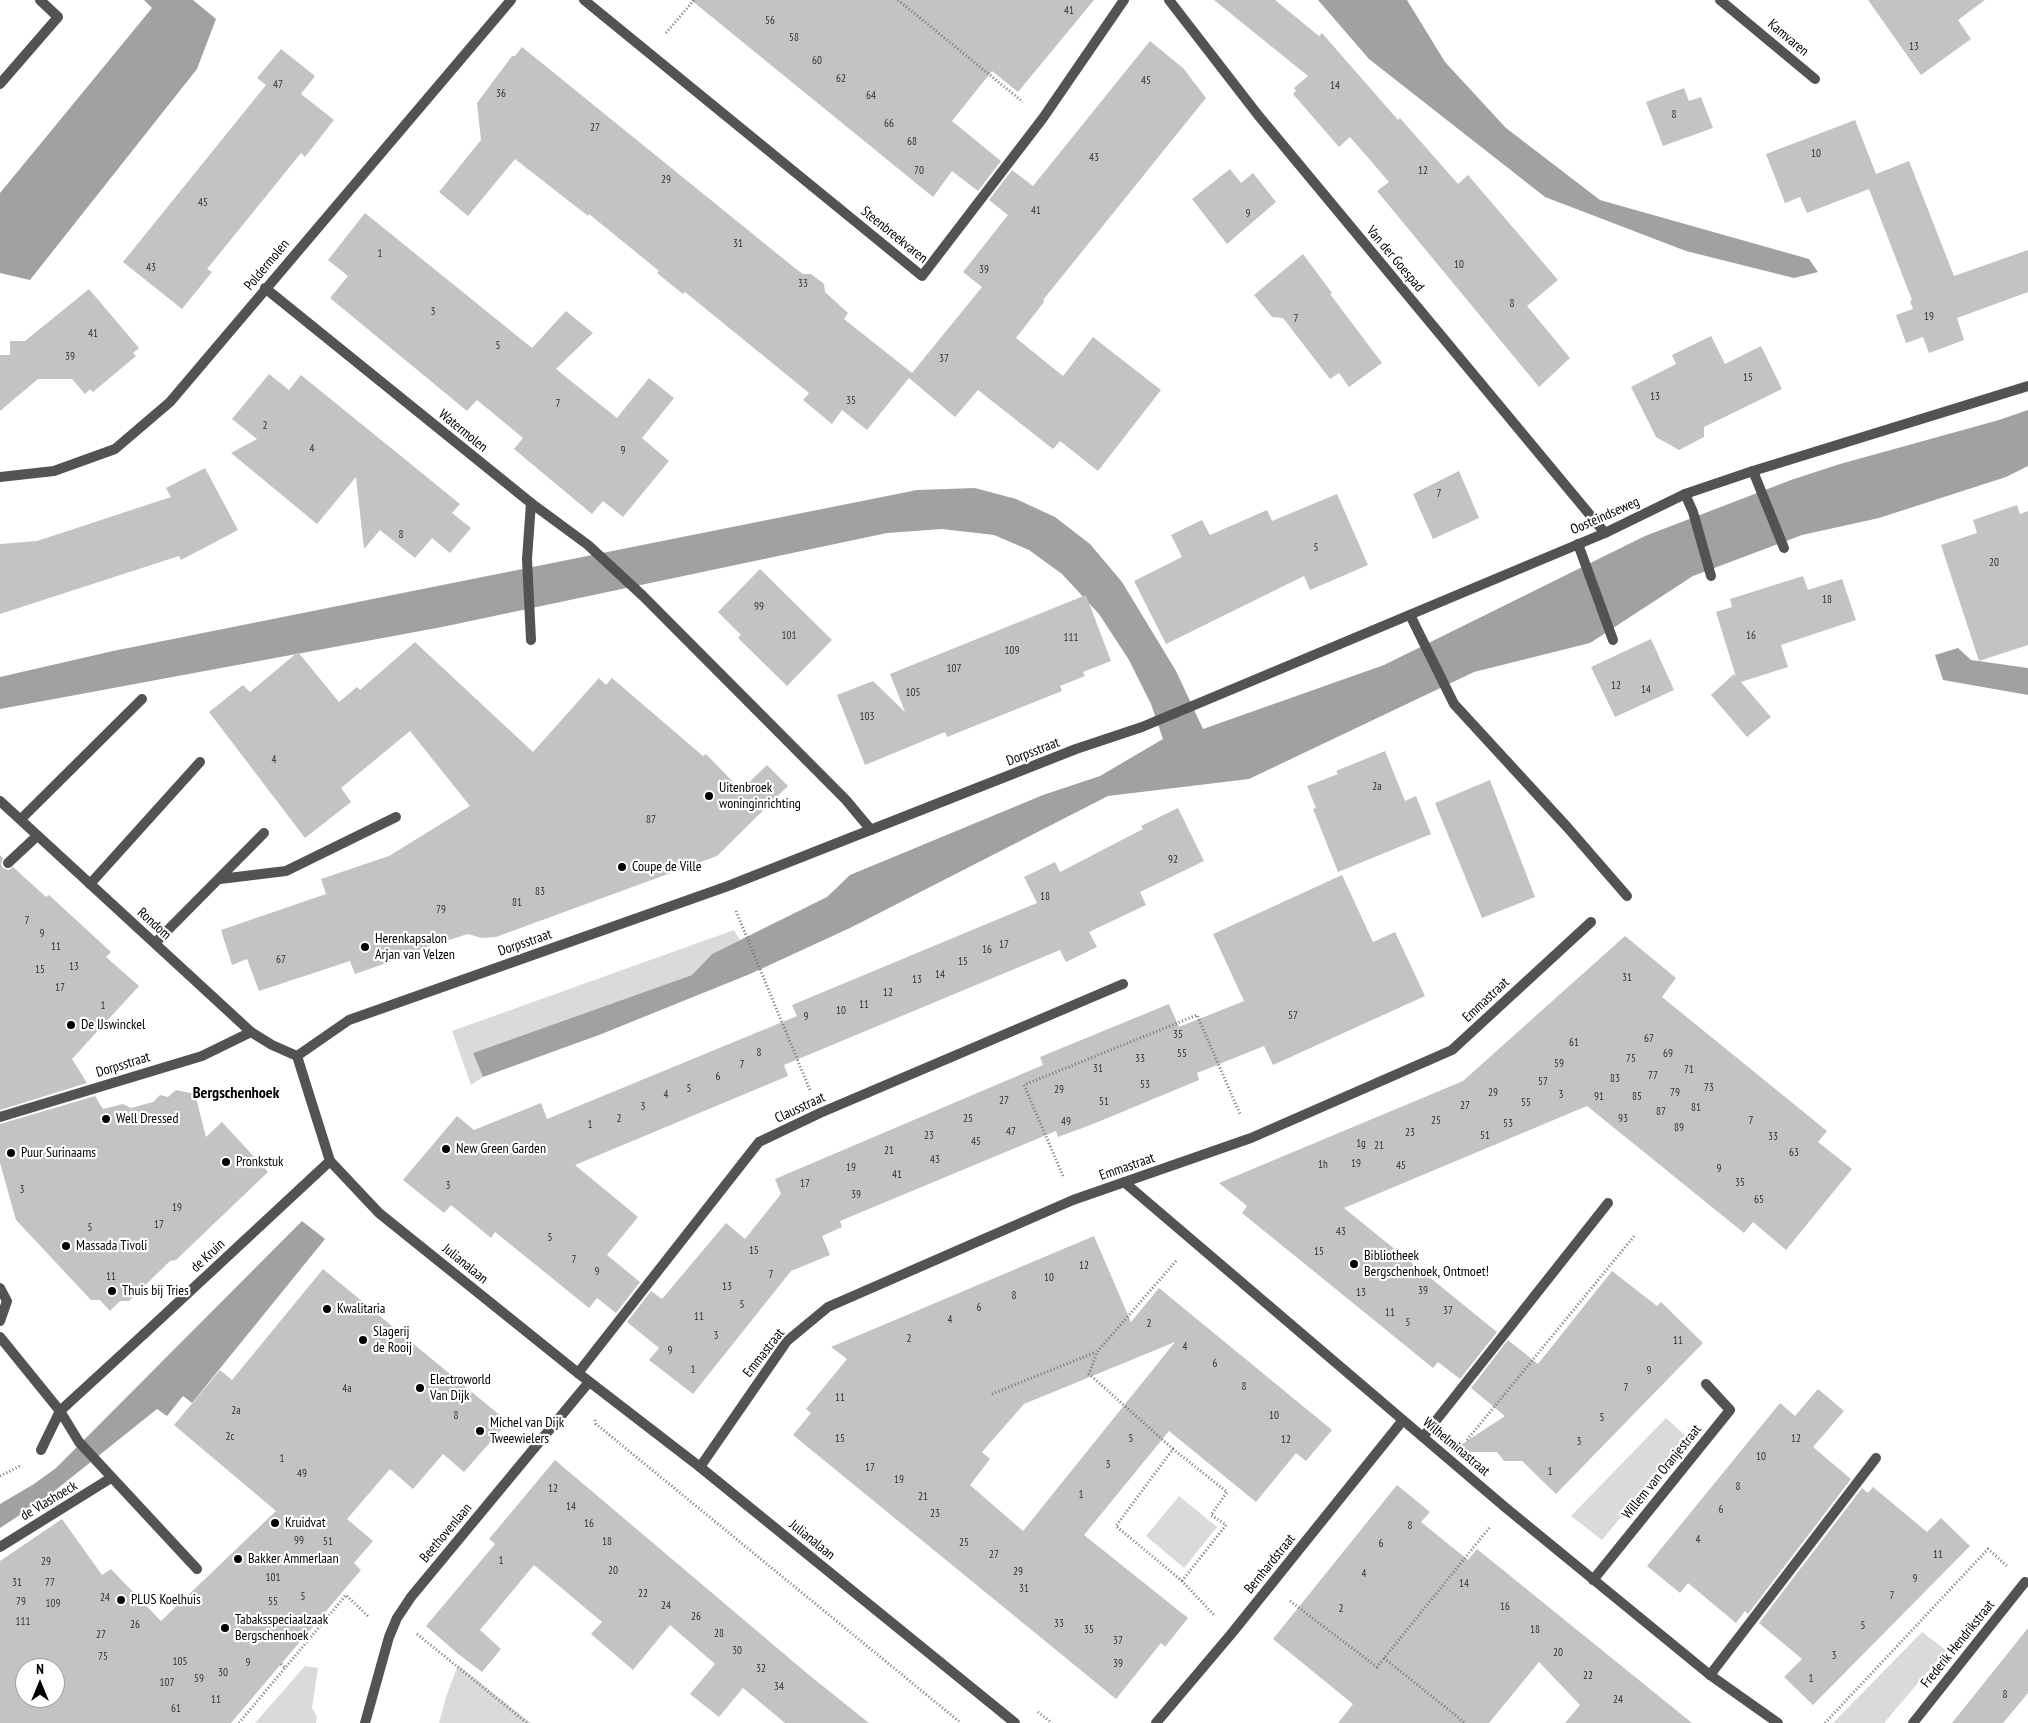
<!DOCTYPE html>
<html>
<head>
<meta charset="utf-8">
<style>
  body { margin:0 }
  #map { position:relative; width:2028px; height:1723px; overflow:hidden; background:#fff; font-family:"PT Sans Narrow",sans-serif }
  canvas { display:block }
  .north { position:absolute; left:15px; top:1658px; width:50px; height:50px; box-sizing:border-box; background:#fff; border:1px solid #999; border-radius:50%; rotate:0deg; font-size:14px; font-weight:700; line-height:20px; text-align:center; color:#000 }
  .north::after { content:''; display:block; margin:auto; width:18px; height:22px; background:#000; clip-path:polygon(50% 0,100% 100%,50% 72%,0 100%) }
</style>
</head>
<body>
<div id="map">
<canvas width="2028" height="1723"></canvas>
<div class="north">N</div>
</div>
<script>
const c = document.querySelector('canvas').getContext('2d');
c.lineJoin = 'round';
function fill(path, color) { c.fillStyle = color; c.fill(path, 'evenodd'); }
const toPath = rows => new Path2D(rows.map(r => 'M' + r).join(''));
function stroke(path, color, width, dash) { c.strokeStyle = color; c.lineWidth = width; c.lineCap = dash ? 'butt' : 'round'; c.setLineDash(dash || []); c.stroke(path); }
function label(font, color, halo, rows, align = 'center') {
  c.font = font + ' "PT Sans Narrow",sans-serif'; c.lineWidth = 4.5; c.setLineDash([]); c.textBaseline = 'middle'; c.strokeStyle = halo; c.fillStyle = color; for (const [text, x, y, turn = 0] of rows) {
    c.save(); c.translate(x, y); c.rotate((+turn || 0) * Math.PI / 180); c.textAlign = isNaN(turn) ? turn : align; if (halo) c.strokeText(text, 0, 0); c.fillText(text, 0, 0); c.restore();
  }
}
const green = toPath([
  [734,930,740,940,712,954,692,975,473,1053,483,1077,471,1085,452,1031],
  [1666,1418,1687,1437,1602,1540,1571,1516],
  [1179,1496,1217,1527,1184,1568,1146,1536],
  [1922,1632,1946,1650,1884,1723,1833,1723],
  [458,1665,531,1723,439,1723,447,1694],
  [305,1666,318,1668,312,1708,317,1717,316,1723,255,1723]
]);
const water = toPath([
  [144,0,193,0,216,19,197,69,30,280,0,273,0,193,152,8],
  [1318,0,1407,0,1445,62,1506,128,1600,200,1809,259,1818,272,1794,278,1686,251,1545,197,1369,59],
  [2028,410,2028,466,2006,477,1879,518,1802,535,1693,576,1590,643,1474,672,1249,779,1108,796,850,928,750,974,599,1035,483,1077,473,1053,692,975,712,954,827,897,850,875,1043,795,1100,776,1163,739,1151,704,1129,660,1099,614,1062,574,1029,550,994,535,942,529,887,533,442,627,0,709,0,677,113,651,917,490,975,488,1016,499,1055,517,1090,544,1122,582,1176,671,1203,729,1384,665,1645,536,1791,480,1840,464,1999,420],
  [1958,648,1971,660,2028,668,2028,695,1943,680,1935,655],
  [302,1221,325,1239,192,1403,183,1396,167,1416,157,1409,47,1497,0,1528,0,1504,34,1484,56,1468]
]);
const building = toPath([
  [691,0,1094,0,1018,92,992,71,952,121,1001,161,978,191,952,171,933,197],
  [1214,0,1275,0,1319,36,1322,33,1398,120,1400,118,1458,184,1468,175,1558,280,1527,306,1570,358,1539,387,1377,191,1389,182,1350,137,1339,147,1293,94,1296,91,1294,88,1308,76],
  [1868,0,1985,0,1958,20,1971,39,1921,75],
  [1150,41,1183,68,1206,98,1043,300,1044,302,1016,338,1063,376,1093,337,1161,390,1098,471,1060,441,1053,449,978,390,955,417,909,378,867,430,842,410,832,424,803,400,809,393,685,292,683,294,657,273,659,271,589,214,588,216,515,159,468,216,439,192,481,140,477,103,512,56,515,56,522,47,796,269,803,274,811,274,824,284,825,292,848,313,844,319,912,373,982,287,963,272,1008,215,989,200,1012,170,1033,186],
  [281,49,315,76,301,94,334,120,305,157,301,153,207,269,212,272,182,309,123,262,266,85,257,78],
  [1684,88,1689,101,1701,97,1713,128,1663,146,1646,102],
  [1855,120,1876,174,1909,161,1954,276,2028,250,2028,292,1957,318,1964,340,1929,353,1923,337,1906,343,1896,315,1913,309,1910,301,1912,300,1869,189,1807,213,1800,197,1785,203,1766,154],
  [1230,169,1241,183,1253,173,1276,202,1227,244,1192,199],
  [365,213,532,348,566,311,593,333,556,369,617,418,649,378,674,398,642,438,669,461,623,517,603,501,592,514,514,449,523,438,477,400,467,411,330,298,348,276,328,260],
  [1303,254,1332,293,1330,294,1382,363,1349,387,1339,373,1330,379,1283,318,1272,317,1254,295],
  [89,289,139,348,133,353,136,356,93,392,90,389,85,394,72,379,38,379,0,411,0,355,10,355,10,341,25,341],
  [1711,336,1725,364,1761,346,1782,389,1704,427,1704,437,1679,450,1656,437,1631,387,1676,364,1672,355],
  [269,374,289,390,301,375,460,504,452,513,471,528,450,553,432,538,415,558,380,530,364,549,356,477,317,524,231,453,257,439,232,419],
  [205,468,238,530,181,560,179,556,0,614,0,544,37,541,171,497,166,488],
  [1459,471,1479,518,1433,539,1413,494],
  [1337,494,1368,565,1310,590,1304,576,1166,644,1134,581,1182,557,1171,535,1202,520,1210,535,1267,510,1272,521],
  [2017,505,2020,514,2028,511,2028,645,1979,661,1941,545,1977,533,1973,520],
  [760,569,832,640,787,686,738,638,741,635,718,612],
  [1803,576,1808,590,1842,579,1856,620,1781,645,1788,667,1741,682,1771,717,1747,737,1711,695,1734,674,1736,677,1716,612,1732,607,1730,599],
  [1086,595,1111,661,1083,672,1085,676,1060,686,1062,691,947,737,945,732,865,765,837,695,873,681,905,712,890,674],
  [1651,639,1674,690,1615,717,1591,667],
  [415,642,533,752,599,678,606,685,612,678,703,756,706,754,741,790,767,765,788,786,717,856,496,937,482,938,468,934,420,949,421,951,355,974,350,961,259,991,247,959,232,965,221,930,326,894,321,879,389,856,470,806,410,731,341,788,351,802,305,838,209,712,243,685,250,692,298,652,339,702,357,687,360,690],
  [1385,751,1405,801,1416,796,1431,834,1338,872,1313,809,1316,808,1307,786,1338,774,1336,771],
  [1490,780,1535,897,1482,918,1435,803],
  [1178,808,1204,861,1140,892,1146,905,1089,932,1097,947,1066,962,1060,950,784,1065,788,1076,575,1165,638,1217,607,1255,640,1282,616,1313,597,1298,589,1308,495,1232,491,1238,451,1205,444,1213,403,1180,457,1116,474,1130,541,1103,547,1119,797,1016,792,1005,1037,903,1024,877,1055,862,1060,872,1143,829,1141,826],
  [0,855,3,858,1,864,3,868,9,870,13,867,46,897,49,895,111,952,106,957,139,986,72,1059,87,1083,0,1110],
  [1342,875,1373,942,1395,932,1425,996,1273,1065,1264,1046,1197,1073,1199,1080,1093,1124,1058,1137,1056,1131,840,1221,842,1227,822,1236,830,1255,791,1271,693,1394,649,1360,659,1348,627,1322,651,1291,662,1299,726,1223,745,1239,781,1194,775,1179,1043,1065,1040,1057,1169,1004,1179,1027,1244,1001,1213,934],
  [1625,936,1676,978,1662,997,1827,1131,1818,1142,1852,1169,1786,1250,1753,1222,1744,1233,1587,1106,1344,1208,1497,1332,1460,1379,1438,1362,1433,1368,1242,1213,1247,1206,1219,1183,1463,1081],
  [176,1090,195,1094,206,1137,222,1122,268,1172,176,1260,170,1261,129,1301,120,1301,110,1311,100,1300,91,1300,16,1220,0,1163,0,1124,95,1096,103,1109,123,1104,131,1108,153,1102,160,1095,168,1097],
  [1094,1236,1131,1322,1159,1288,1332,1430,1306,1461,1296,1453,1256,1502,1169,1431,1084,1535,1188,1618,1165,1647,1161,1643,1116,1699,793,1435,811,1413,806,1409,847,1359,831,1347],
  [1175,1342,1023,1531,970,1485,990,1459,982,1452,1024,1404],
  [323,1269,508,1422,464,1472,443,1454,413,1489,390,1469,347,1519,373,1541,354,1563,361,1570,231,1723,0,1723,0,1561,62,1519,102,1575,111,1569,161,1621,276,1511,174,1425,220,1370,232,1380],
  [25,1668,55,1668,55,1698,25,1698],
  [1612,1271,1657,1306,1661,1302,1703,1343,1556,1494,1522,1461,1504,1461,1497,1452,1450,1452,1505,1416,1471,1388,1508,1340,1538,1364],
  [1818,1389,1844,1411,1813,1447,1851,1479,1748,1614,1745,1611,1736,1623,1688,1583,1680,1593,1647,1566,1780,1403,1795,1416],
  [555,1460,809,1675,869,1723,785,1723,743,1688,719,1717,690,1694,715,1664,670,1625,633,1670,591,1634,602,1622,534,1565,480,1630,501,1649,482,1672,457,1653,426,1626,495,1544,489,1539],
  [1397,1485,1430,1512,1421,1522,1468,1560,1477,1549,1692,1723,1565,1723,1580,1705,1539,1662,1489,1723,1338,1723,1353,1704,1273,1639],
  [1873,1487,1927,1532,1941,1518,1970,1546,1813,1705,1784,1677,1802,1659,1759,1623,1862,1488,1868,1493],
  [2028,1628,2028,1693,2003,1723,1952,1723]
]);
const path = toPath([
  [898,0,1023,102],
  [666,33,694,0],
  [736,911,810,1090],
  [1063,1176,1024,1085,1197,1015,1240,1114],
  [992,1394,1096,1352],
  [595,1420,596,1424,961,1723],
  [1467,1440,1635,1235],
  [1173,1449,1089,1374,1097,1352,1176,1261],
  [0,1476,22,1465],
  [1182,1581,1226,1525,1211,1515,1227,1492,1173,1449,1116,1526,1182,1581,1214,1615],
  [1290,1601,1377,1667,1490,1527],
  [417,1634,527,1723],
  [1384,1658,1465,1723],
  [281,1664,285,1668],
  [1038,1712,1052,1723],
  [239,1723,346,1595,369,1617],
  [1825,1723,1988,1549,2007,1566]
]);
const service = toPath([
  [1753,471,1784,548],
  [1685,494,1693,512,1711,576],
  [531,503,527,559,531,640],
  [1578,544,1613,640],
  [1410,615,1454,704,1568,828,1627,896],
  [21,819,142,699],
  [8,863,37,836],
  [220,879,286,871,396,817],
  [90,884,200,762],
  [155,943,264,833],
  [144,1334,330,1161],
  [1423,1437,1608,1203],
  [1710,1675,1876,1458]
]);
const pedestrian = toPath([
  [0,1117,202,1056,251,1032],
  [0,1288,7,1301,0,1321],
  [0,1337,60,1411,79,1442,197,1569],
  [41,1450,60,1411,144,1334],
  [0,1547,111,1478]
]);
const minor = toPath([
  [584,0,922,276,1043,118,1124,0],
  [1169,0,1258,115,1605,533],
  [1720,0,1815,79],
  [0,84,58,17,40,0],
  [265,288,531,503,588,545,643,596,846,800,871,830],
  [0,477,54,471,115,449,170,402,511,0],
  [1124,1182,1506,1508,1710,1675,1778,1723],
  [578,1373,759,1142,820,1113,1123,984],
  [700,1467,787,1341,828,1307,1073,1200,1251,1138,1452,1050,1591,922],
  [1593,1580,1730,1410,1706,1384],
  [365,1723,389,1637,397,1618,411,1597,589,1382],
  [1156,1723,1232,1633,1403,1420],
  [1913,1723,2025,1582]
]);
const tertiary = toPath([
  [0,801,251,1032,272,1045,297,1056],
  [297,1056,349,1020,728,886,1076,749,1142,727,1605,533,1685,494,1753,471,2028,386],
  [297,1056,330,1161,379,1213,578,1373,700,1467,1015,1723]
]);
const markers = [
  [709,796,5,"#000"],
  [622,867,5,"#000"],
  [365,947,5,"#000"],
  [71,1025,5,"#000"],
  [106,1119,5,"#000"],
  [446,1149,5,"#000"],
  [11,1153,5,"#000"],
  [226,1162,5,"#000"],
  [66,1246,5,"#000"],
  [1354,1264,5,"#000"],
  [112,1291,5,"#000"],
  [327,1309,5,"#000"],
  [363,1340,5,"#000"],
  [420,1388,5,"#000"],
  [480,1431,5,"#000"],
  [275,1523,5,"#000"],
  [238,1559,5,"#000"],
  [121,1600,5,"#000"],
  [225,1628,5,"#000"]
];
const numberNames = [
  ["41",1069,11],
  ["56",770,21],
  ["58",794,38],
  ["13",1914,47],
  ["60",817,61],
  ["62",841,79],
  ["45",1146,81],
  ["47",278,85],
  ["14",1335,86],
  ["36",501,94],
  ["64",871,96],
  ["8",1674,115],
  ["66",889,124],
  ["27",595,128],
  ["68",912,142],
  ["10",1816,154],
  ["43",1094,158],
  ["70",919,171],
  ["12",1423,171],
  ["29",666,180],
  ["45",203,203],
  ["41",1036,211],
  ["9",1248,214],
  ["31",738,244],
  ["1",380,254],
  ["10",1459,265],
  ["43",151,268],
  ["39",984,270],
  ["33",803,284],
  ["8",1512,304],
  ["3",433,312],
  ["19",1929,317],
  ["7",1296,319],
  ["41",93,334],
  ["5",498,346],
  ["39",70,357],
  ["37",944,359],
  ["15",1748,378],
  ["13",1655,397],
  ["35",851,401],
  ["7",558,404],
  ["2",265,426],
  ["4",312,449],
  ["9",623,451],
  ["7",1439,494],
  ["8",401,535],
  ["5",1316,548],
  ["20",1994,563],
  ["18",1827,600],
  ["99",759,607],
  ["101",789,636],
  ["16",1751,636],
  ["111",1071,638],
  ["109",1012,651],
  ["107",954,669],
  ["12",1616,686],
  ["14",1646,690],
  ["105",913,693],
  ["103",867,717],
  ["4",274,760],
  ["2a",1377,787],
  ["87",651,820],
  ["92",1173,860],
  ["83",540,892],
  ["18",1045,897],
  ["81",517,903],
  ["79",441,910],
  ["7",27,921],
  ["9",42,934],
  ["17",1004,945],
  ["11",56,947],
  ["16",987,950],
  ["67",281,960],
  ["15",963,962],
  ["13",74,967],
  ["15",40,970],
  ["14",940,975],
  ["31",1627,978],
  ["13",917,980],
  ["17",60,988],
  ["12",888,993],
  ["11",864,1005],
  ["1",103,1006],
  ["10",841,1011],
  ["57",1293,1016],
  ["9",806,1017],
  ["35",1178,1035],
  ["67",1649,1039],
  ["61",1574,1043],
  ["8",759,1053],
  ["55",1182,1054],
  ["69",1668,1054],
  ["33",1140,1059],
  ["75",1631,1059],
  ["59",1559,1064],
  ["7",742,1065],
  ["31",1098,1069],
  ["71",1689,1070],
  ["77",1653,1076],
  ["6",718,1077],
  ["83",1615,1079],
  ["57",1543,1082],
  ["53",1145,1085],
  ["73",1709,1088],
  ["5",689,1089],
  ["29",1059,1090],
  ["29",1493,1093],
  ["79",1675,1093],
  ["4",666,1095],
  ["3",1561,1095],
  ["91",1599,1097],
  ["85",1637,1097],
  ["27",1004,1101],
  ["51",1104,1102],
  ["55",1526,1103],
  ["27",1465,1106],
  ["3",643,1107],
  ["81",1696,1108],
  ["87",1661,1112],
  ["2",619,1119],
  ["25",968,1119],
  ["93",1623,1119],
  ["25",1436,1121],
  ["7",1751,1121],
  ["49",1066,1122],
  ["53",1508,1124],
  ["1",590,1125],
  ["89",1679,1128],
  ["47",1011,1132],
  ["23",1410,1133],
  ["23",929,1136],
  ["51",1485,1136],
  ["33",1773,1137],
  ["45",976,1142],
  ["1g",1361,1144],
  ["21",1379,1146],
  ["21",889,1151],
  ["63",1794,1153],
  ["43",935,1160],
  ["19",1356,1164],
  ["1h",1323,1165],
  ["45",1401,1166],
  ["19",851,1168],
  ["9",1719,1169],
  ["41",897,1175],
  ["35",1740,1183],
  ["17",805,1184],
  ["3",448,1186],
  ["3",22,1190],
  ["39",856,1195],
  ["65",1759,1200],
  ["19",177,1208],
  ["17",159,1225],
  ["5",90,1228],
  ["43",1341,1232],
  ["5",550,1238],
  ["15",754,1251],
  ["15",1319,1252],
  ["7",574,1260],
  ["12",1084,1266],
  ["9",597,1272],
  ["7",771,1275],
  ["11",111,1277],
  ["10",1049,1278],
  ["13",727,1287],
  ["39",1423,1291],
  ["13",1361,1293],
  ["8",1014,1296],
  ["5",742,1305],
  ["6",979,1308],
  ["37",1448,1311],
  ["11",1390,1313],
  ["11",699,1317],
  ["4",950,1320],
  ["5",1408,1323],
  ["2",1149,1324],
  ["3",716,1336],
  ["2",909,1339],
  ["11",1678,1341],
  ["4",1185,1347],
  ["9",670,1351],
  ["6",1215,1364],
  ["1",693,1370],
  ["9",1649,1371],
  ["8",1244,1387],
  ["7",1626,1388],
  ["4a",347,1389],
  ["11",840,1398],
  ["2a",236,1411],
  ["8",456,1416],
  ["10",1274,1416],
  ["5",1602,1418],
  ["2c",230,1437],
  ["15",840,1439],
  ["5",1131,1439],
  ["12",1796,1439],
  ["12",1286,1440],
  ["3",1579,1442],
  ["10",1761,1457],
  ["1",282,1459],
  ["3",1108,1465],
  ["17",870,1468],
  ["1",1550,1472],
  ["49",302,1474],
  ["19",899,1480],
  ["8",1738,1487],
  ["12",553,1489],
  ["1",1081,1495],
  ["21",923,1497],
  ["14",571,1507],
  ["6",1721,1510],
  ["23",935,1514],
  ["16",589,1524],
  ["8",1410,1526],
  ["4",1698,1540],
  ["99",299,1541],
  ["51",328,1542],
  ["18",607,1542],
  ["25",964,1543],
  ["6",1381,1544],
  ["27",994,1555],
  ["11",1938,1555],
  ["1",501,1561],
  ["29",46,1562],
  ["20",613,1571],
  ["29",1018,1572],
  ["4",1364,1574],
  ["101",273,1578],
  ["9",1915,1579],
  ["31",17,1583],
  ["77",50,1583],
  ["14",1464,1584],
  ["31",1024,1589],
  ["22",643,1594],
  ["7",1892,1596],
  ["5",303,1597],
  ["24",105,1598],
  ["79",21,1602],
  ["55",273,1602],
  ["109",53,1604],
  ["24",666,1606],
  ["16",1505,1607],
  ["2",1341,1609],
  ["26",696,1617],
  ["111",23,1622],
  ["33",1059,1624],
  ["26",135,1625],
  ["5",1863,1626],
  ["35",1089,1630],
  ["18",1535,1630],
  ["28",719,1634],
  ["27",101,1635],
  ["37",1118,1641],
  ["30",737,1651],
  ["20",1558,1653],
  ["3",1834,1656],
  ["75",103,1657],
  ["105",180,1662],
  ["9",248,1663],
  ["39",1118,1664],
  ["32",761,1669],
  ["30",223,1673],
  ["22",1588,1676],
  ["59",199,1679],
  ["1",1811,1679],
  ["107",167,1683],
  ["34",779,1687],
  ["8",2005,1695],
  ["11",216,1700],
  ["24",1618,1700],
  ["61",176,1709]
];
const streetNames = [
  ["Kamvaren",1788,38,40],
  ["Steenbreekvaren",894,235,39],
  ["Van der Goespad",1395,259,50],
  ["Poldermolen",267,265,-50],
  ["Watermolen",463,431,39],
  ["Oosteindseweg",1605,516,-24],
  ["Dorpsstraat",1033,752,-21],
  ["Rondom",154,924,42],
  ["Dorpsstraat",525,943,-19],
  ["Emmastraat",1486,1000,-43],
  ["Dorpsstraat",123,1065,-17],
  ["Clausstraat",800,1108,-25],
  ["Emmastraat",1127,1167,-19],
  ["de Kruin",208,1256,-43],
  ["Julianalaan",465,1264,39],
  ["Emmastraat",764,1353,-52],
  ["Wilhelminastraat",1456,1447,40],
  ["Willem van Oranjestraat",1662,1472,-51],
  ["de Vlashoeck",49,1501,-31],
  ["Beethovenlaan",446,1533,-50],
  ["Julianalaan",812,1540,39],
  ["Bernhardstraat",1270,1564,-51],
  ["Frederik Hendrikstraat",1958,1644,-51]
];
const poiNames = [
  ["Uitenbroek",719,788],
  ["woninginrichting",719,804],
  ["Coupe de Ville",632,867],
  ["Herenkapsalon",375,939],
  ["Arjan van Velzen",375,955],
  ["De IJswinckel",81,1025],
  ["Well Dressed",116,1119],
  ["New Green Garden",456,1149],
  ["Puur Surinaams",21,1153],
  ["Pronkstuk",236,1162],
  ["Massada Tivoli",76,1246],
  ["Bibliotheek",1364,1256],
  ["Bergschenhoek, Ontmoet!",1364,1272],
  ["Thuis bij Tries",122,1291],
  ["Kwalitaria",337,1309],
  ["Slagerij",373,1332],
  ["de Rooij",373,1348],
  ["Electroworld",430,1380],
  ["Van Dijk",430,1396],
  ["Michel van Dijk",490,1423],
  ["Tweewielers",490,1439],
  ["Kruidvat",285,1523],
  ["Bakker Ammerlaan",248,1559],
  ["PLUS Koelhuis",131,1600],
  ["Tabaksspeciaalzaak",235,1620],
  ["Bergschenhoek",235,1636]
];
const quarterNames = [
  ["Bergschenhoek",236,1093]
];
fill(green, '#dadada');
fill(water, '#a1a1a1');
fill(building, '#c3c3c3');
stroke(path, '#757575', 3, [1, 2.5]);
stroke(service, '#535353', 10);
stroke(pedestrian, '#535353', 10);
stroke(minor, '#535353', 10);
stroke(tertiary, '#535353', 10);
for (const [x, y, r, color] of markers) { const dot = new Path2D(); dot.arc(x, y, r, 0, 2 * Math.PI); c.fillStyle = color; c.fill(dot); stroke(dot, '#fff', 2); }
label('11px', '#313131', null, numberNames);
label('14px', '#000', '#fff', streetNames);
label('14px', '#000', '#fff', poiNames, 'left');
label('bold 16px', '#000', '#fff', quarterNames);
</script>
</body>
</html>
